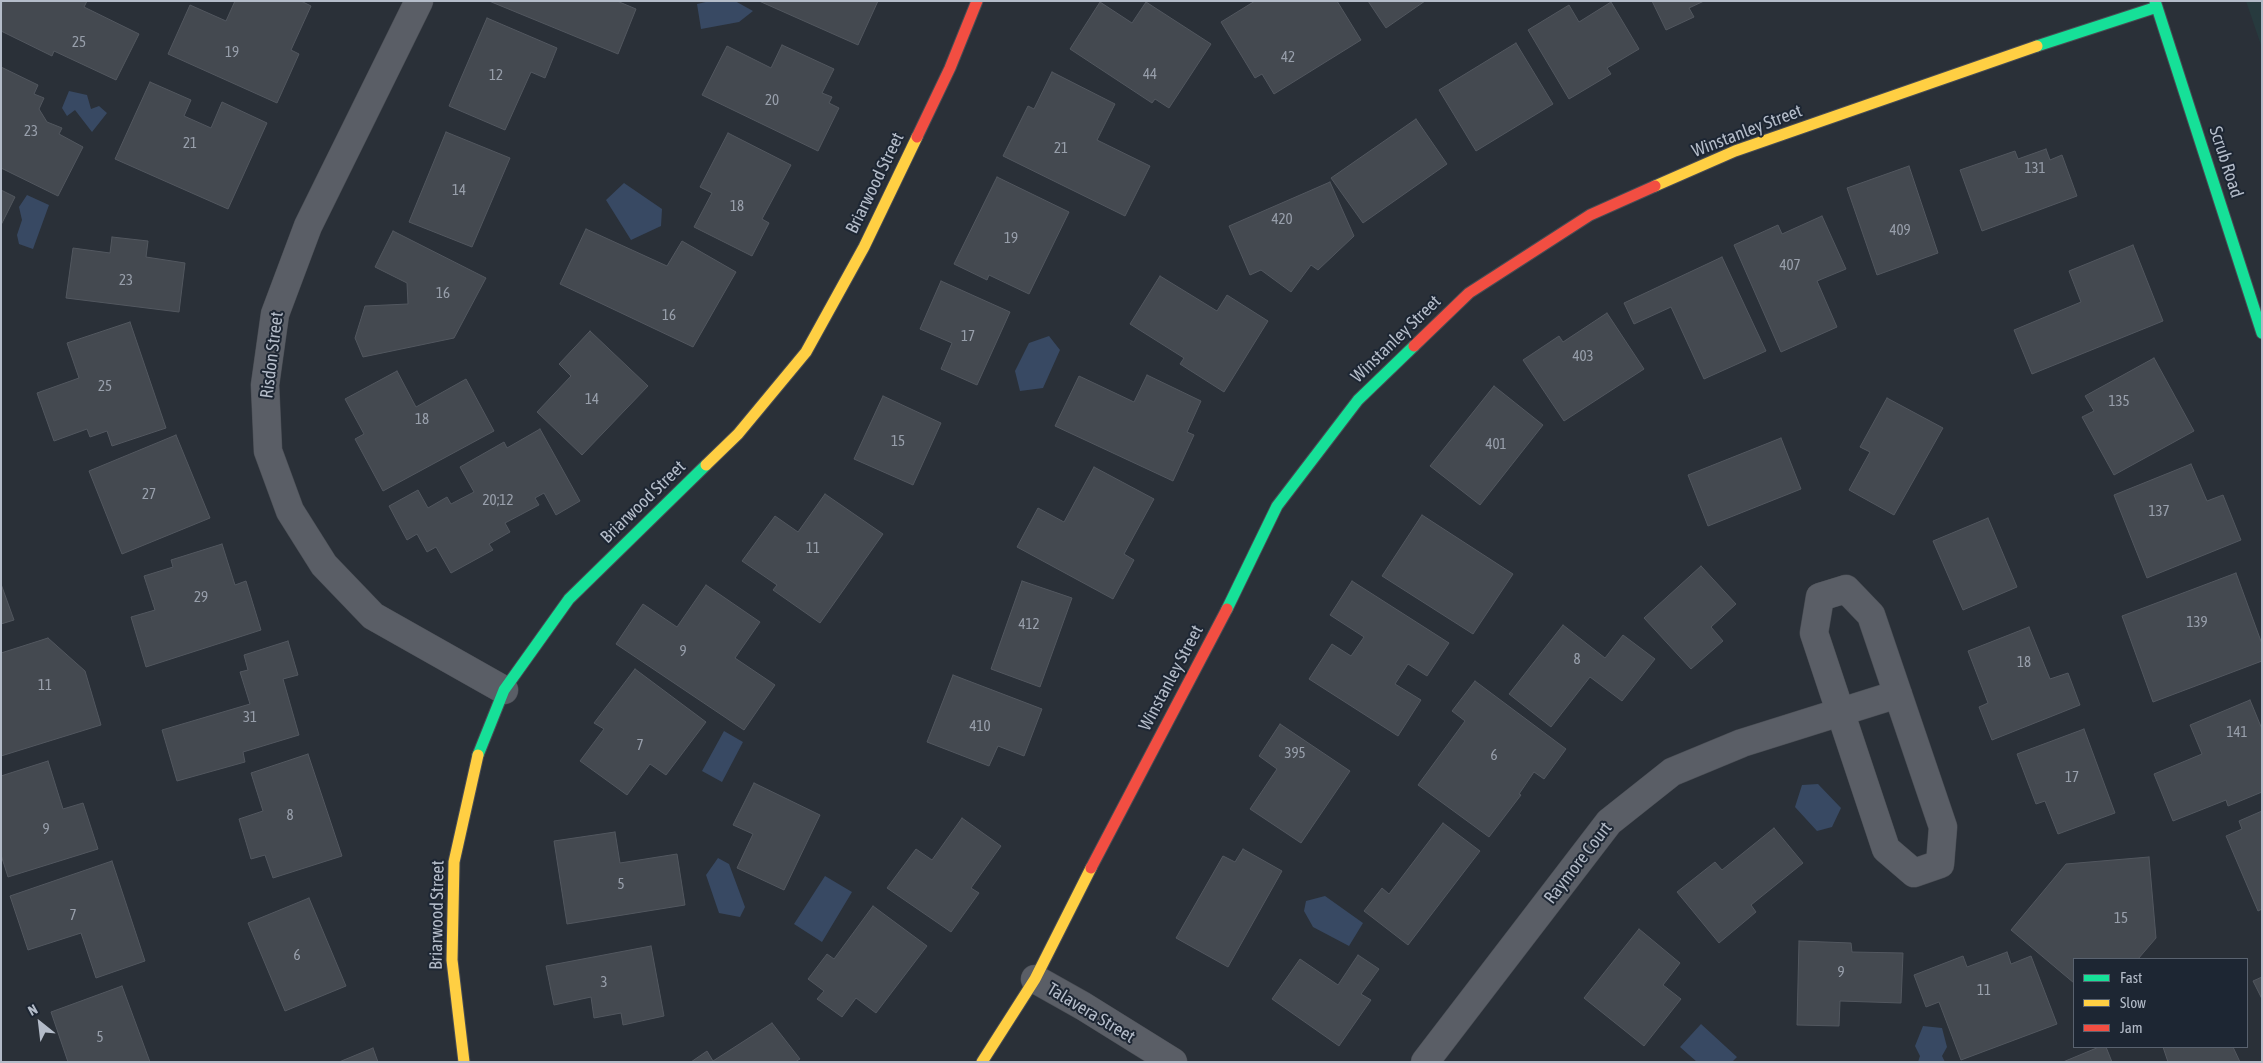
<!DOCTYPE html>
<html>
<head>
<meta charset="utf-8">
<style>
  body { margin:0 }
  #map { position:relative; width:2263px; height:1063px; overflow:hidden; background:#2a3038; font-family:"Asap Condensed",sans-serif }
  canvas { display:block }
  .frame { position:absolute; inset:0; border:2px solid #b4bcc9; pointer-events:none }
  .legend { position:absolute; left:2073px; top:958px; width:175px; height:90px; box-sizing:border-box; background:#1d2633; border:1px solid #59626f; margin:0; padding:6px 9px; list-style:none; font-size:15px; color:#b4bcc9 }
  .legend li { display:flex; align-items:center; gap:10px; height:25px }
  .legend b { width:25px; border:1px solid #59626f }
  .north { position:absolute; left:15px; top:998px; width:50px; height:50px; -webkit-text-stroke:4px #1d2633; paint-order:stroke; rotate:331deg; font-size:14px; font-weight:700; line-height:20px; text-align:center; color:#b4bcc9 }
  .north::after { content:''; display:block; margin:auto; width:18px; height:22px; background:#b4bcc9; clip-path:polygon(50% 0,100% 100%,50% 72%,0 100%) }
</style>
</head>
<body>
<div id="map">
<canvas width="2263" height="1063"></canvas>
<div class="frame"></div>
<ul class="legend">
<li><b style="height:6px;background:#16e098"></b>Fast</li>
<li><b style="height:6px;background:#ffcf43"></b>Slow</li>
<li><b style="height:6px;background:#f24e42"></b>Jam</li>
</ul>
<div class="north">N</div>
</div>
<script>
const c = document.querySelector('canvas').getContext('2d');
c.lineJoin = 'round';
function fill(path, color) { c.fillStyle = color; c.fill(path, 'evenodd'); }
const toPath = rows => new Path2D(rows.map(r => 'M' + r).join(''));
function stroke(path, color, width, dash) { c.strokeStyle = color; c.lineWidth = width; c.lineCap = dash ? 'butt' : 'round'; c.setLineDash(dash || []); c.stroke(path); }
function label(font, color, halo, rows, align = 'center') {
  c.font = font + ' "Asap Condensed",sans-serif'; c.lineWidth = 4; c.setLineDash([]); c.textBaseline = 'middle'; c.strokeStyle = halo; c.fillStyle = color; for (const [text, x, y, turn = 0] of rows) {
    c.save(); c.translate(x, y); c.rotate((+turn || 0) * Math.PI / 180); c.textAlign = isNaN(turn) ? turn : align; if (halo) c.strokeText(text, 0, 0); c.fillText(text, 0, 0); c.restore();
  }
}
const green = toPath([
  [2246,1,2262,1,2262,48]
]);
const water = toPath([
  [710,1,735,1,753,11,739,22,701,29,697,4],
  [69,91,87,95,91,109,99,106,107,113,92,132,75,110,67,116,62,108],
  [624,183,662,209,661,226,631,240,606,200],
  [27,195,49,205,33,249,19,244,17,235,22,220,19,207],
  [1049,336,1060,350,1043,388,1020,391,1015,371,1029,343],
  [724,731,743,742,722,782,702,771],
  [1818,784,1841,808,1832,827,1817,831,1795,807,1802,785],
  [718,858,729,864,745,907,740,917,719,913,706,875],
  [825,876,852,892,822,942,794,924],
  [1325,896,1363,923,1349,946,1313,927,1304,911,1306,901],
  [1701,1024,1737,1057,1732,1062,1697,1062,1680,1047],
  [1923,1026,1942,1028,1947,1047,1942,1056,1945,1062,1918,1062,1920,1056,1915,1046]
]);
const building = toPath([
  [2,1,87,1,84,7,139,34,116,80,54,51,52,56,1,31,2,1],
  [235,1,301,1,311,6,291,50,299,54,277,103,168,54,190,5,226,21,235,1],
  [489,1,617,1,636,9,618,54,489,1],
  [759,1,878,1,858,45,759,1],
  [1255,1,1337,1,1361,40,1274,94,1262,74,1255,78,1221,22,1255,1],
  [1368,1,1425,1,1386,28,1368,1],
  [1652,1,1704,1,1689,8,1694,17,1666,30,1652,1],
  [1100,2,1132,23,1146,2,1211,44,1169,108,1155,99,1152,103,1070,49,1100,2],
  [1611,2,1639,49,1607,68,1611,74,1569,99,1528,30,1569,5,1579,22,1611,2],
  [487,18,557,48,545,78,531,72,505,130,449,106,487,18],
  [1516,43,1553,104,1476,151,1439,90,1516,43],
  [782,45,834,69,822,93,832,97,829,103,839,108,818,151,702,95,727,46,771,68,782,45],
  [1,67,38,85,34,94,44,98,39,109,47,122,62,128,59,134,83,147,58,196,1,168,1,67],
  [1052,72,1115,104,1097,140,1150,166,1125,216,1003,156,1028,106,1034,109,1052,72],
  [150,82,191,100,184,116,211,128,222,102,267,123,228,209,115,159,150,82],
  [1416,119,1447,164,1363,223,1331,178,1416,119],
  [446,132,510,158,472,247,409,222,446,132],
  [728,133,791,165,762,219,769,223,752,256,694,227,712,193,700,187,728,133],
  [2046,149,2050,160,2062,155,2077,196,1982,231,1960,170,2015,151,2018,159,2046,149],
  [1909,166,1938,253,1877,275,1847,188,1909,166],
  [997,177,1069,212,1029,294,989,275,987,280,954,264,997,177],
  [1330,182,1354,236,1318,270,1311,265,1291,292,1261,270,1250,275,1229,226,1330,182],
  [1,190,15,197,1,225,1,190],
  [1822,216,1846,269,1817,281,1837,327,1781,352,1734,245,1778,225,1782,234,1822,216],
  [586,229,667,266,682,241,736,272,693,347,560,284,586,229],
  [393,231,486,278,454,338,363,357,355,338,365,306,408,304,407,283,375,267,393,231],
  [112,237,148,241,146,257,185,263,179,312,66,298,73,248,110,253,112,237],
  [2133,245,2163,321,2032,374,2014,330,2081,302,2069,271,2133,245],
  [1722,257,1766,351,1704,379,1671,307,1634,324,1624,303,1722,257],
  [1160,276,1217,311,1227,295,1268,321,1224,392,1180,364,1184,358,1130,324,1160,276],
  [941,281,1010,312,977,385,941,369,952,343,920,329,941,281],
  [1607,313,1644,369,1564,421,1523,360,1559,336,1563,342,1607,313],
  [130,322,166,428,112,446,107,431,90,437,87,429,54,441,37,393,79,378,67,343,130,322],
  [590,331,648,386,582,455,537,412,571,376,559,364,590,331],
  [2154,358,2194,431,2114,475,2082,417,2094,411,2085,396,2154,358],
  [397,371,416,407,466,379,494,431,383,491,355,439,364,434,345,399,397,371],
  [1147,375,1201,401,1187,432,1194,435,1173,481,1055,426,1079,376,1134,402,1147,375],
  [1494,386,1543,425,1480,505,1430,466,1494,386],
  [883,396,941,423,913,485,854,459,883,396],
  [1887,398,1943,428,1894,515,1849,490,1870,452,1860,447,1887,398],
  [540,429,580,501,556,515,544,493,535,498,539,505,505,523,510,532,489,544,493,550,451,573,436,547,427,552,417,534,407,540,389,506,418,490,428,508,447,497,451,504,474,492,460,467,504,442,507,448,540,429],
  [176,435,210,518,122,554,89,471,176,435],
  [1781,438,1801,489,1708,526,1688,475,1781,438],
  [2191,464,2207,501,2223,495,2241,540,2147,578,2114,495,2191,464],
  [1094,467,1154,499,1124,554,1134,560,1113,599,1017,547,1038,508,1064,522,1094,467],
  [825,494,883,534,820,623,773,590,777,585,742,561,775,516,798,532,825,494],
  [1422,515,1513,574,1473,634,1382,576,1422,515],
  [1988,518,2017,587,1963,610,1933,541,1988,518],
  [222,544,235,585,246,581,261,630,146,667,131,617,155,610,144,576,173,567,171,560,222,544],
  [1701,566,1736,604,1711,627,1723,641,1691,669,1644,618,1701,566],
  [2236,573,2262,644,2262,661,2153,702,2122,616,2236,573],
  [1022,581,1072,598,1040,687,991,669,1022,581],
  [1352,581,1449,643,1427,676,1408,664,1395,684,1421,700,1398,736,1309,679,1332,644,1351,656,1364,637,1330,615,1352,581],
  [1,584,14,620,1,624,1,584],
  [706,585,760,622,735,658,775,685,744,730,616,644,643,604,677,627,706,585],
  [1563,625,1605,658,1623,635,1655,659,1622,701,1590,677,1551,727,1509,694,1563,625],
  [2029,627,2050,679,2068,673,2080,705,1992,740,1979,707,1988,703,1968,651,2029,627],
  [48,638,85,671,101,725,1,756,1,653,48,638],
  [288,641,298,675,283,679,299,735,243,752,245,762,177,781,162,730,250,704,240,672,248,670,244,655,288,641],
  [635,669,706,722,666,775,650,764,627,795,580,761,604,729,594,723,635,669],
  [953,675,1042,709,1024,756,998,746,989,766,927,742,953,675],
  [1475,681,1566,749,1544,779,1534,772,1519,794,1521,795,1489,837,1418,785,1465,721,1452,711,1475,681],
  [2250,700,2262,729,2262,792,2228,806,2226,800,2173,821,2154,774,2202,754,2190,725,2250,700],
  [1280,724,1350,771,1301,843,1250,809,1277,769,1259,756,1280,724],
  [2084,729,2115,813,2058,834,2045,801,2036,804,2017,754,2084,729],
  [308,754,342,856,273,878,265,855,251,859,239,819,263,811,251,773,308,754],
  [48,761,63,809,83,803,98,849,8,877,1,855,1,776,48,761],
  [754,783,820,815,784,890,737,868,753,834,733,825,754,783],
  [2262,811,2262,909,2258,911,2226,836,2242,829,2239,821,2262,811],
  [962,818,1001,846,971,888,979,893,951,932,887,888,916,849,932,860,962,818],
  [1443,823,1480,851,1408,945,1364,911,1382,888,1389,894,1443,823],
  [1774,828,1803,863,1751,905,1756,912,1719,943,1677,892,1715,862,1722,870,1774,828],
  [615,832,620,863,677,854,685,905,567,924,554,841,615,832],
  [1243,849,1282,871,1228,967,1176,938,1223,856,1235,862,1243,849],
  [2149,857,2156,938,2138,959,2074,959,2074,983,2011,930,2066,864,2149,857],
  [112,861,145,961,96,978,81,933,28,950,10,896,112,861],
  [309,898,346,986,285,1011,248,923,309,898],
  [873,906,927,946,876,1013,856,998,842,1017,817,999,824,991,808,979,827,954,834,959,873,906],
  [1639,929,1680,963,1663,985,1681,999,1644,1046,1584,998,1639,929],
  [1799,941,1851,943,1852,952,1903,953,1901,1003,1840,1001,1839,1026,1797,1025,1799,941],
  [651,946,664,1016,623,1025,621,1013,594,1018,591,997,554,1005,546,966,651,946],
  [2007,952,2011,964,2031,956,2057,1024,1961,1060,1939,1002,1926,1007,1914,975,1963,956,1967,967,2007,952],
  [1358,955,1379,969,1361,994,1371,1000,1339,1046,1272,999,1300,959,1338,985,1358,955],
  [2262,977,2262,999,2253,981,2262,977],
  [122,986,150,1062,68,1062,51,1012,122,986],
  [772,1023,800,1059,795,1062,691,1062,707,1051,713,1061,772,1023],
  [2099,1047,2106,1047,2112,1062,2063,1062,2099,1047],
  [2163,1047,2233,1047,2240,1062,2168,1062,2163,1047],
  [373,1048,378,1062,339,1062,373,1048]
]);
const street = toPath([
  [419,1,308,226,275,314,265,385,268,451,290,511,324,565,373,616,504,690],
  [1846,589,1871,615,1943,827,1940,864,1914,873,1886,849,1814,633,1820,597,1846,589],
  [1035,979,1083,1006,1173,1062],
  [1425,1062,1609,822,1672,772,1742,743,1898,694]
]);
const fast = toPath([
  [2155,1,2262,333],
  [2037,46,2157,7],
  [1227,609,1277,506,1358,400,1414,346],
  [478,755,504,690,569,599,706,465]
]);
const slow = toPath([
  [1655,186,1735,151,2037,46],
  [706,465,738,434,806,352,864,247,917,137],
  [464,1062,452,960,454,862,478,755],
  [982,1062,1035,979,1091,868]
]);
const jam = toPath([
  [917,137,950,68,977,1],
  [1414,346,1469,293,1590,215,1655,186],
  [1091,868,1227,609]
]);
const numberNames = [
  ["25",79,42],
  ["19",232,52],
  ["42",1288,57],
  ["44",1150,74],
  ["12",496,75],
  ["20",772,100],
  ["23",31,131],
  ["21",190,143],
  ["21",1061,148],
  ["131",2035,168],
  ["14",459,190],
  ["18",737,206],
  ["420",1282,219],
  ["409",1900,230],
  ["19",1011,238],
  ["407",1790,265],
  ["23",126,280],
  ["16",443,293],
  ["16",669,315],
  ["17",968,336],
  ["403",1583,356],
  ["25",105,386],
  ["14",592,399],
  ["135",2119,401],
  ["18",422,419],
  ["15",898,441],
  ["401",1496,444],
  ["27",149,494],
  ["20;12",498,500],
  ["137",2159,511],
  ["11",813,548],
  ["29",201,597],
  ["139",2197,622],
  ["412",1029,624],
  ["9",683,651],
  ["8",1577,659],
  ["18",2024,662],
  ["11",45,685],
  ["31",250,717],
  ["410",980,726],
  ["141",2237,732],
  ["7",640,745],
  ["395",1295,753],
  ["6",1494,755],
  ["17",2072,777],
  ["8",290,815],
  ["9",46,829],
  ["5",621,884],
  ["7",73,915],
  ["15",2121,918],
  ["6",297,955],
  ["9",1841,972],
  ["3",604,982],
  ["11",1984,990],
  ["5",100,1037]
];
const streetNames = [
  ["Winstanley Street",1747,131,-21],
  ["Scrub Road",2226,162,72],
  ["Briarwood Street",875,183,-64],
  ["Winstanley Street",1396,339,-44],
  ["Risdon Street",272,355,-83],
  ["Briarwood Street",643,502,-44],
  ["Winstanley Street",1171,678,-62],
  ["Raymore Court",1578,863,-52],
  ["Briarwood Street",437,915,-89],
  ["Talavera Street",1091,1013,31]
];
fill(green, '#273a3e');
fill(water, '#384963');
fill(building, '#444950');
stroke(building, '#52575f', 1);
stroke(street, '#484c53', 29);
stroke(fast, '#484c53', 13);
stroke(slow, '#484c53', 13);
stroke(jam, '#484c53', 13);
stroke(street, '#5a5e66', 28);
stroke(fast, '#16e098', 11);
stroke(slow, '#ffcf43', 11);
stroke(jam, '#f24e42', 11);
label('15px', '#989fab', null, numberNames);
label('18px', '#b4bcc9', '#1d2633', streetNames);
</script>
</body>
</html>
